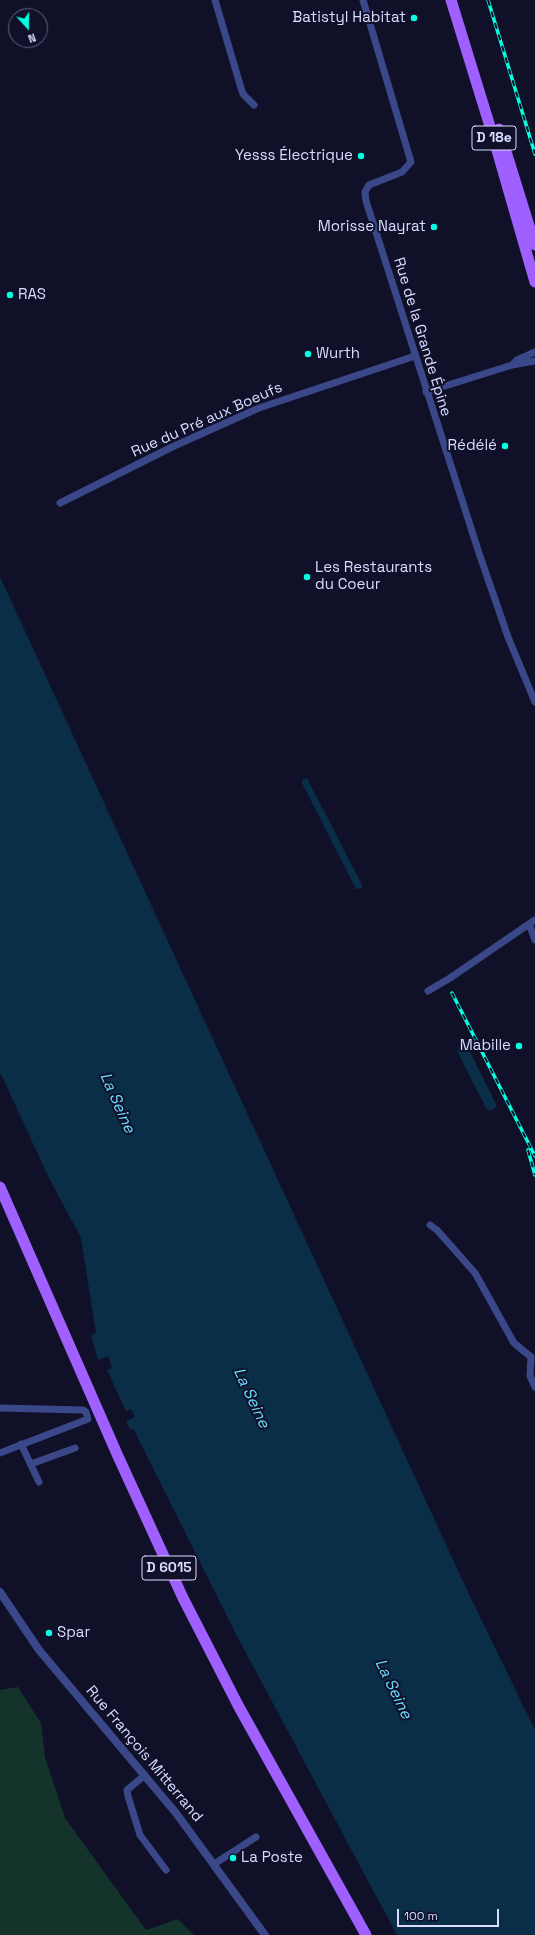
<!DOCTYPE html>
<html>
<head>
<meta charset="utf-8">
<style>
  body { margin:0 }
  #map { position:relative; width:535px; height:1935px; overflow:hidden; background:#101129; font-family:"Space Grotesk",sans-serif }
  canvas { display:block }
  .north { position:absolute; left:8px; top:8px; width:40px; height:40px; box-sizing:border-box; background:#101129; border:1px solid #60627f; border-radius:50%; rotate:159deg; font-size:11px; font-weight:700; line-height:16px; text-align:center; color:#d8dcff }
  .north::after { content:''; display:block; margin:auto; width:14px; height:18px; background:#04ffe2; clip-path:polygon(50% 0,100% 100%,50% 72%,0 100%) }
  .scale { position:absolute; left:397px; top:1909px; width:102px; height:18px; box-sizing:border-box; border:2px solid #d8dcff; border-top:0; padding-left:5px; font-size:12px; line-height:14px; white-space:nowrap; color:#d8dcff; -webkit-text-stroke:3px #101129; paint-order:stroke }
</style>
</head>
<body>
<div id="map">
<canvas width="535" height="1935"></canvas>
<div class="north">N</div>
<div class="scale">100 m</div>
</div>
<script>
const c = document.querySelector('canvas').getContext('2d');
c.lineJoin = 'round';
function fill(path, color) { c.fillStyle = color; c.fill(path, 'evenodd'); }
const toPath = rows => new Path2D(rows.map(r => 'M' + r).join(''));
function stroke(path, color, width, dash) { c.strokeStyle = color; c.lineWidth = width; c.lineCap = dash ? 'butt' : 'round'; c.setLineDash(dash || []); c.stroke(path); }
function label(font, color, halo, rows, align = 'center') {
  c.font = font + ' "Space Grotesk",sans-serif'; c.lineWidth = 4; c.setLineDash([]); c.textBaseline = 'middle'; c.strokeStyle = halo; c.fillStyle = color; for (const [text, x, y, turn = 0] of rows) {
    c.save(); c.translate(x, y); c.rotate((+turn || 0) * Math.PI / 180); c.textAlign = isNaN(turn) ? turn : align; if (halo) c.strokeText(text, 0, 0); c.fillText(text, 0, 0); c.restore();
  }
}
const green = toPath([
  [18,1687,41,1723,45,1757,65,1818,146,1930,178,1919,194,1935,0,1935,0,1690]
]);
const water = toPath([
  [0,577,466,1588,535,1730,535,1935,397,1935,238,1638,134,1430,130,1429,126,1421,135,1417,131,1409,126,1411,107,1370,112,1368,108,1356,98,1360,91,1335,96,1333,81,1238,48,1176,0,1072],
  [307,778,362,885,362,888,356,889,302,783,302,780],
  [463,1044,467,1046,496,1104,496,1107,491,1111,486,1108,458,1053,458,1047]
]);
const minor = toPath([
  [215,0,241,88,243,94,254,105],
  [363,0,411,162,402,172,369,185,365,192,366,201,479,553,508,637,535,702],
  [512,365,517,360,535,352],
  [426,392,512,365,535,361],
  [60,503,172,447,259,408,415,356],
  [529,924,535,940],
  [428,991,450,978,535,920],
  [430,1225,437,1230,475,1273,514,1343,531,1357],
  [531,1357,530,1376,535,1387],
  [0,1408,83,1410,86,1412,88,1419,0,1453],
  [21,1444,39,1482],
  [31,1464,75,1448],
  [145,1775,127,1790,128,1796,140,1835,166,1870],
  [214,1864,256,1837]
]);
const tertiary = toPath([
  [0,1592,39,1650,176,1813,265,1935]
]);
const primary = toPath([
  [451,0,492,133,535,282],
  [499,129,535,245],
  [0,1187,117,1454,183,1598,239,1707,366,1935]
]);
const rail = toPath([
  [488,0,535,154],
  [452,993,535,1156],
  [528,1150,535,1175]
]);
const markers = [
  [414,18,4,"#04ffe2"],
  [361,156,4,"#04ffe2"],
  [434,227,4,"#04ffe2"],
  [10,295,4,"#04ffe2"],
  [308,354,4,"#04ffe2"],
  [505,446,4,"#04ffe2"],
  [307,577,4,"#04ffe2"],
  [519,1046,4,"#04ffe2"],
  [49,1633,4,"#04ffe2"],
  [233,1858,4,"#04ffe2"]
];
const shields = [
  [494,138,44],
  [169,1568,54]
];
const shieldNames = [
  ["D 18e",494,138],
  ["D 6015",169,1568]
];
const poiNames = [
  ["Batistyl Habitat",406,18],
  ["Yesss Électrique",353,156],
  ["Morisse Nayrat",426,227],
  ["RAS",18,295,"left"],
  ["Wurth",316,354,"left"],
  ["Rédélé",497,446],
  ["Les Restaurants",315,568,"left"],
  ["du Coeur",315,585,"left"],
  ["Mabille",511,1046],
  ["Spar",57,1633,"left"],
  ["La Poste",241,1858,"left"]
];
const streetNames = [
  ["Rue de la Grande Épine",422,337,73],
  ["Rue du Pré aux Boeufs",207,420,-24],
  ["Rue François Mitterrand",144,1754,50]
];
const waterNames = [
  ["La Seine",117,1103,66],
  ["La Seine",251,1398,65],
  ["La Seine",393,1689,64]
];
fill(green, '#13332b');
fill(water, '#0a2e48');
stroke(minor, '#3a4889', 7);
stroke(tertiary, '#3a4889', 8);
stroke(primary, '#a05fff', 11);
stroke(rail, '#04ffe2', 3.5);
stroke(rail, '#101129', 2, [6]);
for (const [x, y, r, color] of markers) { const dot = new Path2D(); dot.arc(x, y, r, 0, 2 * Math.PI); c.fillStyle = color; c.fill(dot); stroke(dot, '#101129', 1.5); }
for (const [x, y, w] of shields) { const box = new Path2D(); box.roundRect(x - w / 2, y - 12, w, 24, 3); c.fillStyle = '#101129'; c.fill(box); stroke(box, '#d8dcff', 1); }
label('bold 14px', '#d8dcff', null, shieldNames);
label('15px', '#d8dcff', '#101129', poiNames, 'right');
label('15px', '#d8dcff', '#101129', streetNames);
label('italic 16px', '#66d9ff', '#101129', waterNames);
</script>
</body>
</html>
